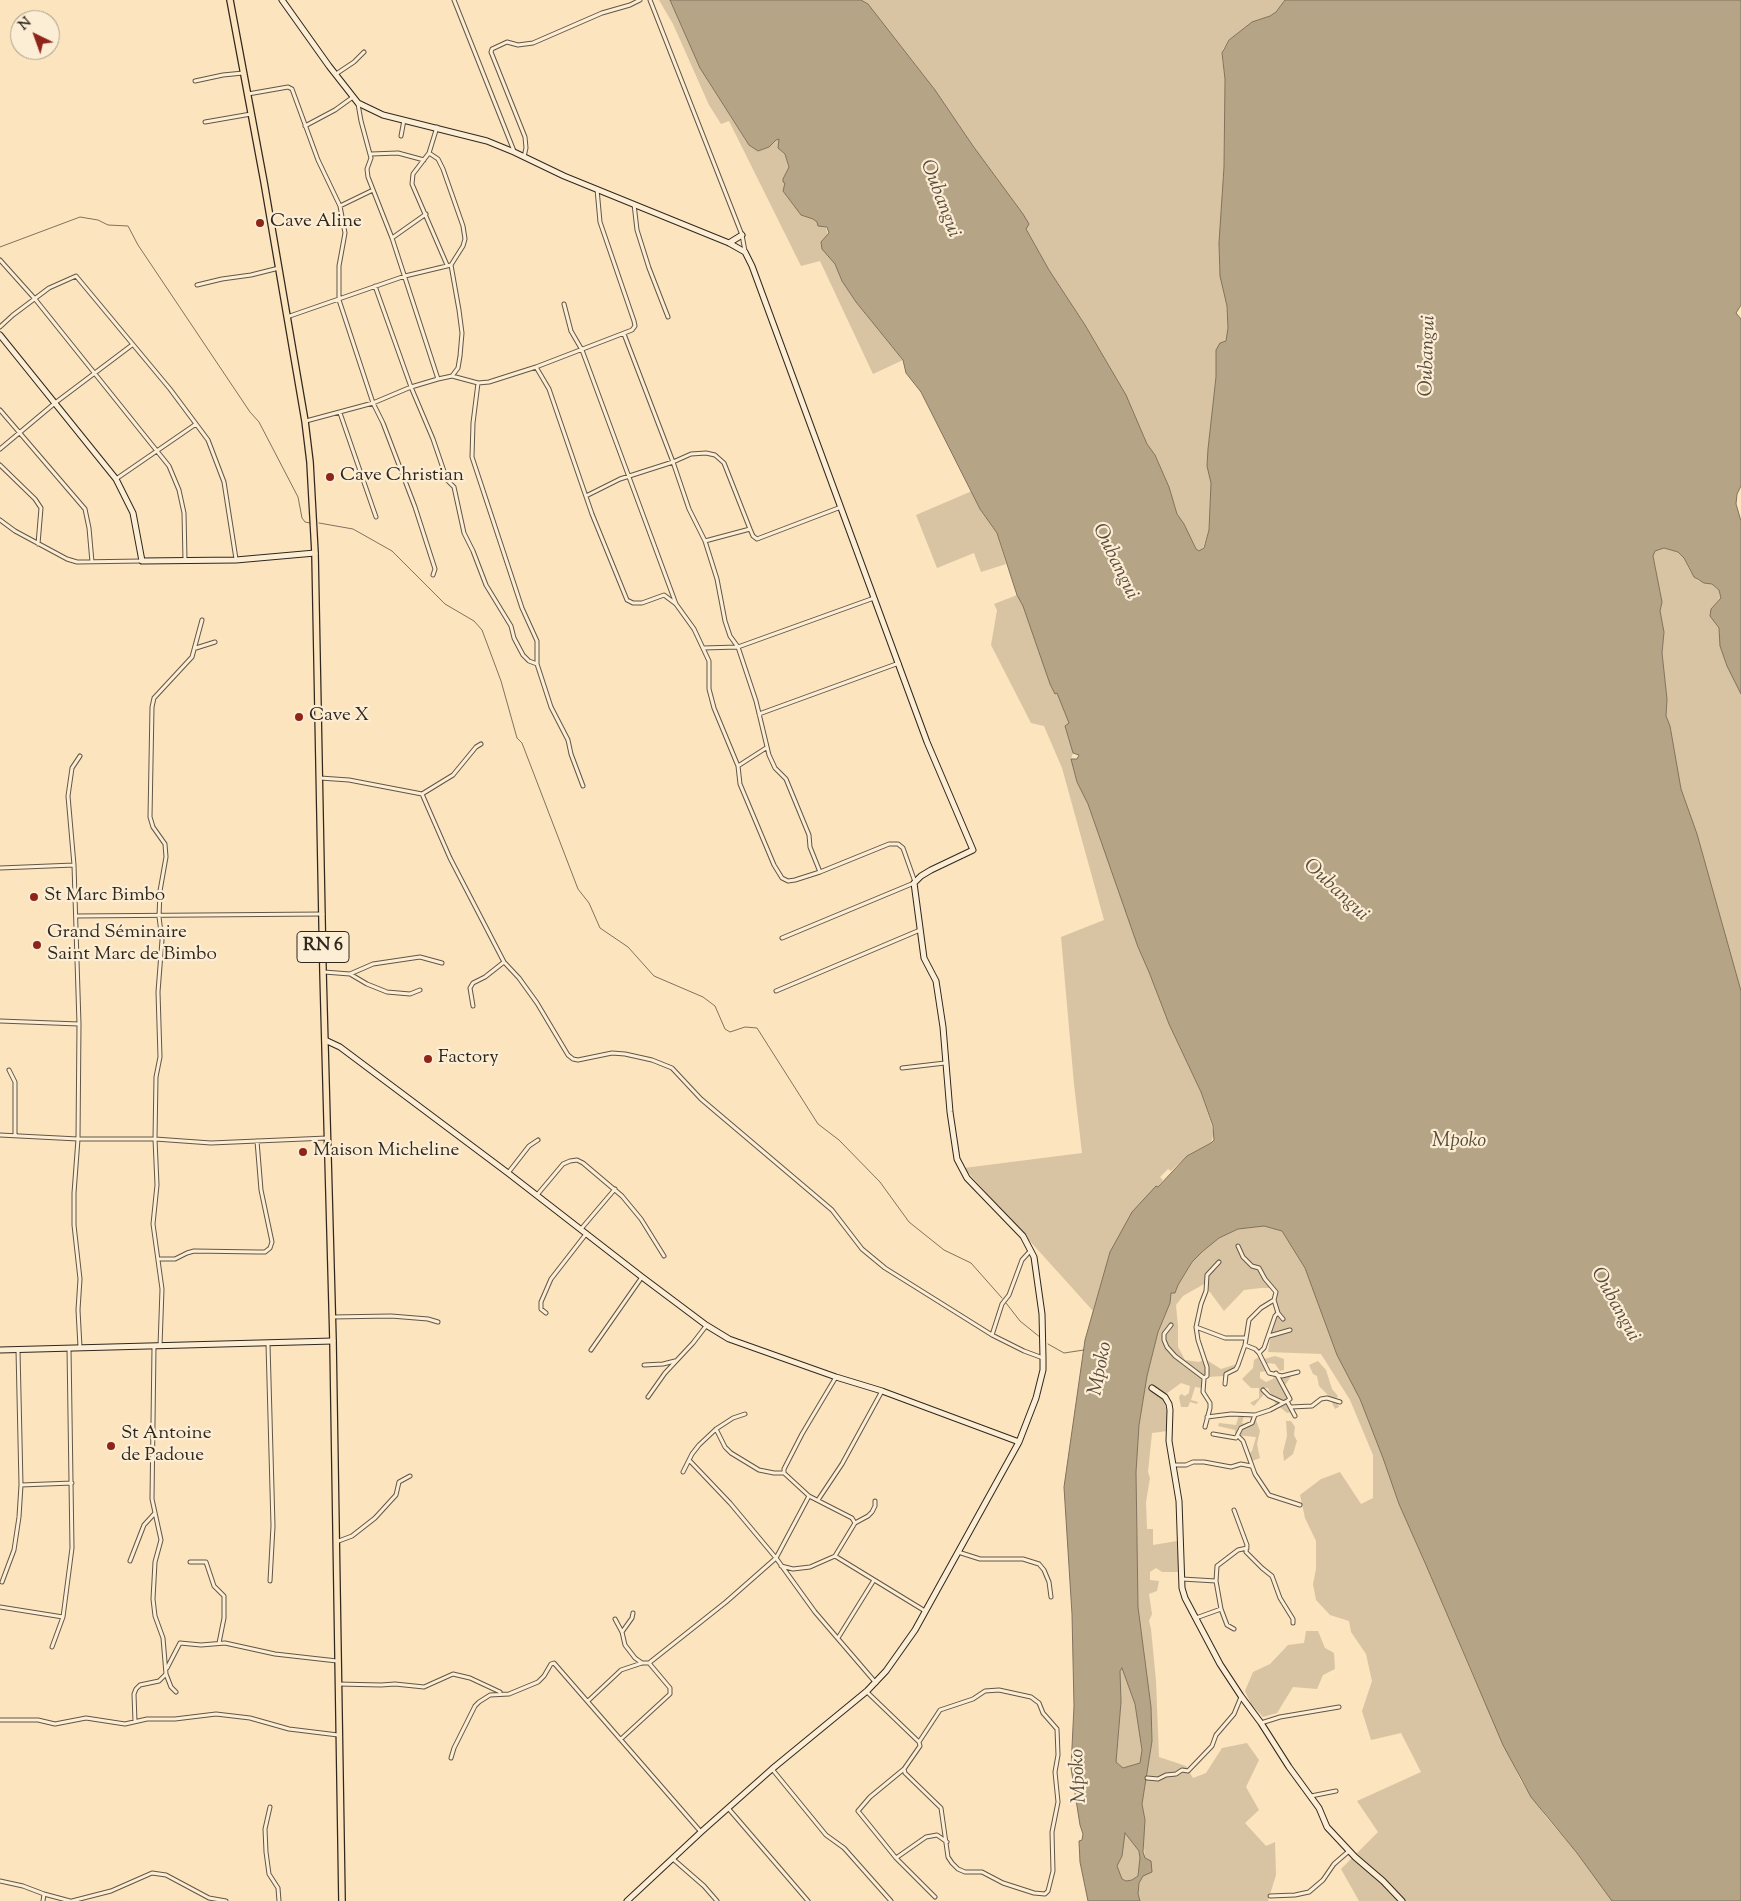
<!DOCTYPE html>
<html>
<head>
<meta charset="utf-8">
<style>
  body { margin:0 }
  #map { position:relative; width:1741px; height:1901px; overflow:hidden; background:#fbe4be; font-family:"Sorts Mill Goudy",serif }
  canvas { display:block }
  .north { position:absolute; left:10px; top:10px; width:50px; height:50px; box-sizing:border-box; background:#fcedd5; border:1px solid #aa9e8b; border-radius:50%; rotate:318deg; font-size:14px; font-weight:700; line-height:20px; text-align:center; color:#30271d }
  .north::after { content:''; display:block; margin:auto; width:18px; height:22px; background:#8f2418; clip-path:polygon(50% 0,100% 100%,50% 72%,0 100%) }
</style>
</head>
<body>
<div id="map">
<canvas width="1741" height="1901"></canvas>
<div class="north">N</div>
</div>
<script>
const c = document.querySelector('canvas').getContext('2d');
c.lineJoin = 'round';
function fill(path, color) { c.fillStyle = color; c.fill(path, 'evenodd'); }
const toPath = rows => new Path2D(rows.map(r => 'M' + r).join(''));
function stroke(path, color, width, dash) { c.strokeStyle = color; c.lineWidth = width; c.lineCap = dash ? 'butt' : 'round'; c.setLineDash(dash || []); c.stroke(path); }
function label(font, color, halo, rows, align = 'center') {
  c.font = font + ' "Sorts Mill Goudy",serif'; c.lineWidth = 4.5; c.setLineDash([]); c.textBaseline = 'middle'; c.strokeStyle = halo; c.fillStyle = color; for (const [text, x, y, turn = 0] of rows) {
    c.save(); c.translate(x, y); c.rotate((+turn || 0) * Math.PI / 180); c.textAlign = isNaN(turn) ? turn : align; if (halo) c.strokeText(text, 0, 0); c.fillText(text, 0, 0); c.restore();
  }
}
const green = toPath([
  [659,0,670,0,700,68,746,141,758,151,769,147,776,140,779,139,780,150,785,154,789,167,784,177,785,183,783,191,801,215,813,219,817,222,818,226,826,227,835,264,842,281,856,302,903,360,873,374,820,261,801,266,729,121,721,124,709,105,673,24],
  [861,0,1285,0,1276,12,1270,16,1252,22,1229,40,1223,49,1222,57,1225,79,1224,167,1219,265,1227,306,1228,325,1227,340,1216,350,1216,377,1208,449,1211,483,1209,530,1202,550,1199,551,1196,549,1184,524,1177,514,1169,487,1155,455,1147,444,1126,395,1085,325,1049,270,1026,229,1023,214,973,146,935,90,868,4],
  [972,491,980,509,997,533,1006,564,981,572,974,553,937,568,916,515],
  [1664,548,1678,552,1684,558,1690,571,1698,581,1712,584,1719,590,1721,598,1711,609,1714,622,1720,630,1720,646,1727,666,1741,694,1741,991,1697,834,1681,789,1670,726,1666,716,1667,699,1662,653,1664,632,1660,611,1662,601,1653,556,1655,551],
  [1017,595,1023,606,1050,684,1055,693,1057,693,1069,723,1065,726,1073,753,1071,759,1077,782,1088,804,1138,947,1149,972,1169,1024,1201,1092,1214,1133,1211,1143,1187,1156,1171,1171,1168,1169,1160,1177,1163,1180,1157,1188,1156,1186,1110,1252,1093,1311,964,1168,1082,1153,1074,1084,1061,937,1104,920,1062,768,1044,726,1031,723,991,645,997,610,994,604],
  [1264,1226,1282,1231,1305,1268,1337,1355,1360,1399,1383,1458,1399,1504,1426,1565,1472,1674,1521,1781,1546,1817,1577,1853,1612,1901,1359,1901,1341,1869,1378,1832,1357,1801,1421,1772,1401,1733,1371,1740,1362,1711,1372,1681,1366,1654,1351,1632,1349,1621,1330,1615,1316,1600,1313,1584,1316,1569,1316,1541,1305,1518,1300,1495,1321,1479,1340,1472,1361,1504,1373,1498,1373,1455,1350,1400,1321,1354,1268,1352,1278,1290,1272,1288,1261,1288,1244,1290,1224,1311,1204,1284,1183,1296,1176,1305,1178,1327,1178,1347,1185,1360,1199,1362,1205,1359,1221,1369,1237,1364,1233,1370,1224,1376,1207,1377,1203,1381,1202,1388,1195,1387,1191,1400,1198,1402,1197,1404,1190,1402,1188,1407,1181,1407,1179,1397,1181,1394,1185,1396,1189,1393,1190,1386,1181,1383,1162,1397,1167,1411,1167,1431,1152,1433,1148,1472,1150,1478,1146,1502,1147,1529,1153,1529,1153,1545,1177,1541,1179,1572,1162,1572,1156,1568,1150,1572,1150,1580,1159,1581,1157,1591,1149,1594,1152,1614,1149,1621,1151,1629,1156,1681,1159,1757,1186,1766,1193,1778,1206,1773,1222,1748,1247,1743,1259,1760,1246,1787,1259,1810,1245,1823,1266,1846,1275,1842,1276,1875,1268,1901,1140,1901,1138,1894,1139,1883,1143,1876,1145,1858,1143,1837,1145,1820,1142,1804,1152,1741,1151,1707,1138,1607,1136,1472,1139,1425,1147,1376,1158,1332,1170,1303,1171,1293,1175,1293,1178,1285,1192,1262,1211,1243,1219,1238,1238,1229],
  [1262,1355,1264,1359,1275,1356,1284,1359,1284,1370,1280,1371,1275,1364,1269,1363,1266,1365,1267,1371,1260,1372,1260,1378,1266,1382,1273,1379,1275,1375,1281,1378,1292,1375,1283,1388,1289,1399,1286,1400,1292,1412,1287,1413,1275,1403,1268,1388,1263,1388,1265,1393,1254,1406,1250,1403,1259,1398,1259,1388,1251,1388,1242,1379,1253,1368,1254,1360],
  [1318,1361,1326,1370,1332,1389,1338,1396,1336,1399,1339,1407,1335,1409,1332,1403,1333,1400,1319,1386,1317,1376,1313,1374,1309,1365],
  [1239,1415,1244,1416,1242,1423,1251,1426,1256,1420,1260,1431,1257,1444,1260,1458,1252,1461,1249,1454,1252,1451,1256,1437,1235,1435,1235,1430,1218,1426,1219,1423,1236,1425],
  [1286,1421,1291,1421,1295,1427,1294,1435,1297,1441,1293,1454,1284,1461,1283,1452,1287,1436],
  [1306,1631,1318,1631,1325,1648,1334,1653,1335,1669,1323,1675,1317,1689,1293,1687,1277,1713,1263,1717,1251,1704,1245,1691,1253,1672,1270,1664,1288,1645,1304,1643],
  [1122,1668,1135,1704,1142,1750,1140,1763,1123,1768,1116,1762,1121,1702,1120,1670],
  [1124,1832,1139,1851,1140,1858,1138,1876,1132,1880,1126,1881,1122,1879,1117,1866,1122,1856]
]);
const water = toPath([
  [670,0,861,0,868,4,935,90,973,146,1023,214,1029,224,1026,229,1049,270,1085,325,1126,395,1147,444,1155,455,1169,487,1177,514,1184,524,1196,549,1199,551,1204,548,1209,530,1211,483,1207,466,1208,449,1216,377,1216,350,1220,343,1226,341,1228,328,1227,306,1220,276,1219,243,1224,167,1225,79,1222,53,1229,40,1252,22,1270,16,1276,12,1285,0,1741,0,1741,305,1736,313,1741,319,1741,486,1737,494,1736,504,1741,521,1741,694,1727,666,1720,646,1719,628,1710,616,1711,609,1721,598,1719,590,1712,584,1704,583,1694,577,1684,558,1678,552,1664,548,1655,551,1653,556,1662,602,1660,611,1664,632,1662,653,1667,699,1666,716,1670,726,1681,789,1697,834,1741,991,1741,1901,1612,1901,1577,1853,1531,1797,1503,1745,1426,1565,1399,1504,1383,1458,1360,1399,1337,1355,1305,1268,1282,1231,1264,1226,1238,1229,1219,1238,1203,1251,1192,1262,1178,1285,1175,1293,1171,1293,1170,1303,1158,1332,1147,1376,1139,1425,1136,1472,1138,1607,1151,1707,1152,1741,1142,1804,1145,1820,1143,1852,1145,1858,1151,1861,1152,1872,1143,1876,1139,1883,1138,1894,1140,1901,1088,1901,1080,1862,1079,1841,1082,1840,1083,1834,1080,1825,1071,1768,1074,1706,1072,1614,1064,1487,1085,1340,1110,1252,1132,1212,1156,1186,1158,1187,1187,1156,1211,1143,1214,1140,1213,1126,1201,1092,1169,1024,1149,972,1138,947,1088,804,1077,782,1071,759,1077,759,1079,755,1073,753,1065,726,1069,723,1057,693,1055,694,1050,684,1023,606,1017,595,997,533,980,509,921,392,906,373,903,360,856,302,842,281,835,264,822,249,821,242,829,233,827,227,818,226,817,222,813,219,801,215,783,191,785,183,783,182,783,179,789,167,785,154,778,148,779,139,776,140,769,147,758,151,749,145,700,68,670,0],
  [1122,1668,1135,1704,1142,1750,1140,1763,1123,1768,1116,1762,1121,1702,1120,1671,1122,1668],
  [1125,1833,1139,1851,1140,1858,1138,1876,1132,1880,1126,1881,1122,1879,1117,1866,1122,1856,1125,1833]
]);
const stream = toPath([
  [0,247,80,217,98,220,108,225,128,226,138,245,250,412,259,422,298,497,302,518,305,522,310,523],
  [319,523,353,529,392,551,445,604,474,621,482,630,501,681,517,738,522,743,578,889,589,903,600,928,628,947,654,976,703,997,715,1006,725,1029,730,1032,745,1027,757,1028,818,1124,839,1140,880,1182,909,1222,944,1250,971,1263,1002,1298],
  [1006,1303,1020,1321,1041,1338],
  [1048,1344,1064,1353,1084,1350]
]);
const street = toPath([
  [454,0,514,151],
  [650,0,742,235,745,251],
  [336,74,354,62,364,52],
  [195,81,223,75,243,73],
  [248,94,288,87,292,89,318,160,340,206,345,233,339,266,339,300,373,403,383,423,415,507,435,569,433,575],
  [358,104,361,121,371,158,367,169,368,177,392,238,438,379],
  [205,122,251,114],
  [305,126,335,110,353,97],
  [437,127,429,153,438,159,443,169,463,226,465,239,463,246,451,265,459,310,462,333,460,356,458,368,452,376],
  [401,136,404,120],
  [429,153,413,174,412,184,447,265],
  [371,154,398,153,424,160],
  [524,157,526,148,525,137,491,52,492,49,507,42,518,45,533,43,602,13,630,5,640,0],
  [634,204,637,230,649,268,668,317],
  [340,206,373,190],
  [392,238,426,214],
  [0,260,35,299,169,466,179,490,184,513,185,560],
  [197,285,222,279,251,275,279,268],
  [375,286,411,387,433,439,447,480,454,487,464,533,473,551,486,585,511,626,514,638,523,655,529,661,537,664],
  [564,304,571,331,582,350,676,604,694,629,709,661,709,689,714,708,738,766,740,784,774,865,782,878,788,881,795,880,820,872,889,844,898,844,903,848,915,882],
  [287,317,405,276,451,265],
  [0,327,13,315,49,288,76,276,170,389,208,440,224,482,236,559],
  [624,334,673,462,689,509,705,541,717,579,725,621,730,636,738,647,756,701,769,755,775,768,786,779,809,835,810,847,820,872],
  [536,367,549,389,592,514,627,600,633,603,642,603,664,595,676,604],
  [478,383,473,423,472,457,522,608,537,641,537,664,551,707,568,740,571,754,583,786],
  [0,410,85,509,89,528,92,562],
  [340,413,376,517],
  [306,421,373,403,411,387,438,379,452,376,478,383,489,382,536,367,632,330,635,326,634,321,600,222,597,189],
  [0,449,55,403,132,345],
  [0,465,35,499,41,508,38,544],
  [116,479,196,424],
  [586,496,620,479,673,462,691,454,706,453,715,455,724,463,750,529,753,536,757,539,841,507],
  [0,520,15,531,67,559,77,562,142,561],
  [705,541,750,529],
  [196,648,215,642],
  [703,648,738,647,874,598],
  [759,714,899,663],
  [738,766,766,748],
  [320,778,349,780,422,794,450,858,504,962,519,978,537,1003,568,1055,573,1059,578,1060,612,1053,625,1054,652,1060,672,1068,701,1099,832,1210,862,1249,885,1268,992,1335,1024,1351,1043,1358],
  [422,794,453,775,476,747,481,744],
  [0,868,74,865],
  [76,916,323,914],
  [782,938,914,883],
  [324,972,350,974,373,964,420,957,442,963],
  [350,974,367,984,387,992,410,994,420,990],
  [776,991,920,930],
  [473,1006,470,988,473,983,485,977,504,962],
  [0,1021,79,1024],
  [902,1068,945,1063],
  [9,1070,15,1082,15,1135],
  [0,1135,78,1139,155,1139,211,1143,327,1138],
  [508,1173,529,1146,538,1140],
  [537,1195,563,1164,570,1161,577,1160,583,1163,622,1196,641,1219,664,1256],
  [581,1229,615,1189],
  [1238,1246,1243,1257,1252,1266,1259,1268,1265,1279,1276,1292,1274,1300,1278,1313,1283,1319],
  [158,1259,175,1259,187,1253,194,1251,258,1252,265,1252,270,1248,272,1242,261,1190,257,1141],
  [1219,1262,1207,1275,1206,1291,1201,1304,1196,1327,1225,1338,1246,1338],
  [546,1313,541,1309,541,1302,551,1279,586,1234],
  [332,1317,391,1316,428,1319,438,1322],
  [1171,1325,1164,1334,1164,1340,1167,1347,1175,1356,1204,1378],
  [1196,1327,1198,1340,1207,1367,1207,1376,1204,1378,1203,1392,1210,1403,1210,1408,1205,1427],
  [992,1335,1002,1304,1009,1295,1022,1260,1031,1250],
  [1269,1336,1290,1330],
  [268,1344,273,1526,270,1581],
  [1245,1345,1255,1349,1259,1353,1269,1373,1282,1376,1298,1372],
  [160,1346,162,1289,153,1224,157,1185,155,1139,156,1077,160,1057,158,992,162,940,159,917,160,891,166,857,165,844,153,827,150,817,152,707,154,698,192,657,202,620],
  [80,1347,78,1310,80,1279,74,1225,74,1193,78,1139,79,1024,74,865,68,796,72,768,80,756],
  [154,1347,152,1499,161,1540,155,1562,153,1599,155,1616,163,1638,166,1674,171,1687,176,1692],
  [591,1350,642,1277],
  [1259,1353,1264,1348,1275,1316,1278,1313],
  [644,1365,663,1364,675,1361],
  [836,1377,802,1434,784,1469,784,1473,809,1496,852,1518,855,1523,835,1556,925,1611],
  [1225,1384,1226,1374,1236,1369,1238,1365,1245,1345,1249,1320,1261,1308,1274,1300],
  [1263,1390,1269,1396,1282,1402],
  [648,1397,665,1373,693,1343,706,1326],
  [1287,1401,1295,1416],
  [1291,1407,1312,1406,1321,1399,1327,1398,1340,1402],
  [1207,1417,1231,1414,1255,1415,1270,1410,1287,1401,1290,1399,1276,1373],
  [716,1429,725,1447,731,1453,759,1470,774,1473,784,1473],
  [1213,1434,1236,1438,1241,1428,1252,1423,1255,1415],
  [1238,1436,1243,1441,1255,1474,1269,1495,1300,1505],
  [689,1460,730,1503,776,1558,815,1612,876,1683],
  [1173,1465,1186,1465,1193,1462,1204,1462,1231,1467,1241,1464,1251,1466],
  [683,1472,692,1454,699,1445,716,1429,733,1418,745,1414],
  [21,1485,72,1483],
  [818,1500,842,1464,882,1391],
  [1234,1510,1247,1545,1246,1552,1262,1568,1272,1576,1280,1598,1293,1619,1293,1623],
  [855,1523,868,1516,872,1512,875,1506,875,1501],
  [336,1542,352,1536,375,1518,396,1495,399,1482,410,1476],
  [958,1552,980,1559,1023,1559,1039,1564,1044,1570,1049,1582,1051,1597],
  [130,1561,144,1525,155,1513],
  [190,1562,206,1562,214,1586,224,1596,224,1618,219,1643],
  [781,1566,793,1569,810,1567,835,1556],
  [1182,1579,1216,1581],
  [2,1582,14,1550,19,1517,21,1485,18,1350],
  [0,1607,63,1617],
  [1196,1618,1221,1609],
  [615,1619,622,1632,625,1645,635,1658,642,1663],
  [1234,1629,1227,1625,1221,1609,1216,1581,1217,1566,1238,1550,1247,1548],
  [622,1632,632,1618,633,1613],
  [838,1638,874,1580],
  [52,1647,63,1617,72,1548,69,1348],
  [167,1668,180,1643,201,1645,225,1643,275,1654,337,1661],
  [338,1684,381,1685,395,1684,424,1687,453,1674,470,1678,500,1692],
  [867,1692,919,1742,940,1710,973,1699,985,1691,999,1690,1031,1697,1039,1703,1043,1713,1057,1729,1058,1755,1055,1772,1058,1802,1052,1832,1053,1871,1048,1891,1045,1894,1034,1893,1003,1883,982,1872,965,1872,958,1869,952,1863,948,1857,941,1808,905,1773,904,1769,920,1746,919,1742],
  [588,1701,621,1670,642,1663,649,1663],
  [0,1720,38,1720,55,1724,86,1718,125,1724,147,1719,175,1719,216,1714,250,1718,289,1729,338,1735],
  [135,1722,134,1694,136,1689,140,1685,159,1681,166,1674],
  [1261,1723,1280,1717,1339,1707],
  [621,1739,670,1694,670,1688,649,1663,726,1602,776,1558,809,1496],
  [451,1758,454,1748,475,1706,479,1702,490,1695,509,1694,538,1682,544,1676,551,1664,554,1663,701,1832],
  [772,1769,826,1835,844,1848,891,1901],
  [904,1769,870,1797,858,1811,896,1858,935,1897],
  [1147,1778,1158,1779,1166,1775,1176,1774,1182,1770,1188,1771,1212,1746,1216,1735,1234,1714,1241,1697],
  [1311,1796,1336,1791],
  [270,1807,265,1829,266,1852,269,1874,278,1888,279,1901],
  [728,1808,808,1901],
  [896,1858,926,1837,937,1835,947,1842],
  [673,1859,704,1886,717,1901],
  [0,1881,23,1886,44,1894,70,1901],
  [1270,1896,1295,1895,1309,1892,1323,1880,1334,1864,1349,1851],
  [43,1901,44,1894],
  [72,1901,111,1891,152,1873,166,1875,209,1898,226,1901]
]);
const secondary = toPath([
  [282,0,329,66,358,103,383,115,487,141,514,152,564,176,729,243,745,252,752,266,927,742,973,850,931,870,921,876,914,883,924,958,936,981,943,1027,950,1112,957,1159,967,1178,1023,1236,1034,1257,1042,1314,1043,1358,1043,1370,1036,1398,1019,1442,915,1630,886,1671,867,1691,772,1769,701,1832,627,1901],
  [729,243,742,235],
  [0,335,116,479,133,513,142,561,236,560,315,553],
  [325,1040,340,1047,508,1173,642,1277,706,1325,729,1339,836,1377,882,1391,1019,1442],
  [0,1350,333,1341],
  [1152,1388,1165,1397,1169,1404,1170,1410,1169,1441,1179,1501,1182,1588,1185,1598,1220,1664,1241,1696,1261,1723,1289,1767,1319,1808,1327,1827,1355,1857,1383,1881,1402,1901]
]);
const primary = toPath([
  [230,0,264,182,305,421,310,462,315,553,323,972,333,1341,342,1901]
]);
const markers = [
  [260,223,5,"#8f2418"],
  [330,477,5,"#8f2418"],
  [299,717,5,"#8f2418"],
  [34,897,5,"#8f2418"],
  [37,945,5,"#8f2418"],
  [428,1059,5,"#8f2418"],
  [303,1152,5,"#8f2418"],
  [111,1446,5,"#8f2418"]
];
const shields = [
  [323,947,52]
];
const shieldNames = [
  ["RN 6",323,947]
];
const poiNames = [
  ["Cave Aline",270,223],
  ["Cave Christian",340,477],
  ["Cave X",309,717],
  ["St Marc Bimbo",44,897],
  ["Grand Séminaire",47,934],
  ["Saint Marc de Bimbo",47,956],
  ["Factory",438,1059],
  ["Maison Micheline",313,1152],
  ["St Antoine",121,1435],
  ["de Padoue",121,1457]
];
const waterNames = [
  ["Oubangui",939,199,69],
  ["Oubangui",1429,356,-88],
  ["Oubangui",1114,562,64],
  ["Oubangui",1335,891,43],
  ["Mpoko",1459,1143],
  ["Oubangui",1614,1305,61],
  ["Mpoko",1102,1369,-79],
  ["Mpoko",1080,1776,-93]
];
fill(green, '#d8c4a3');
fill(water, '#b6a487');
stroke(water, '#80725d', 1);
stroke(stream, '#80725d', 1);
stroke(street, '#635645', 5);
stroke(secondary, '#30271d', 7);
stroke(primary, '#30271d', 8);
stroke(street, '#fcedd5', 3);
stroke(secondary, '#fcedd5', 5);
stroke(primary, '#fbe4be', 5.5);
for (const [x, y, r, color] of markers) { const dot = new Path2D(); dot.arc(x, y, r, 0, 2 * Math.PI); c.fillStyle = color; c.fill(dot); stroke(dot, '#fcedd5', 2); }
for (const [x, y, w] of shields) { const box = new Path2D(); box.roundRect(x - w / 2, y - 15.5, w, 31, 4); c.fillStyle = '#fcedd5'; c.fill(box); stroke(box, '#30271d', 1); }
label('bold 18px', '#30271d', null, shieldNames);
label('19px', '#30271d', '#fcedd5', poiNames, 'left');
label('italic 20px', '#584c3d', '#fcedd5', waterNames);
</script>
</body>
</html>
